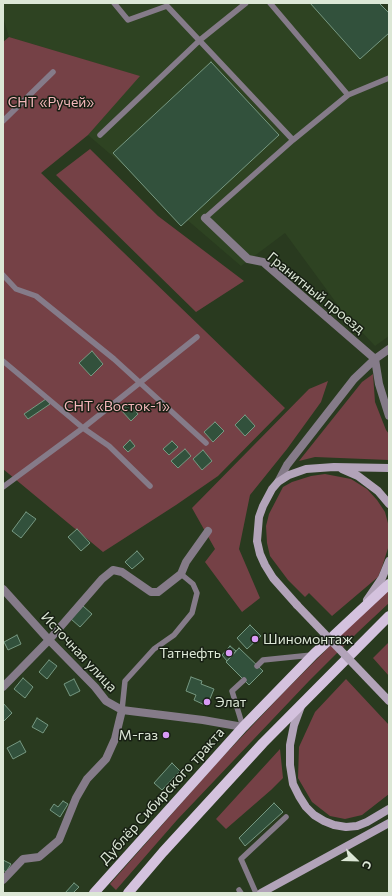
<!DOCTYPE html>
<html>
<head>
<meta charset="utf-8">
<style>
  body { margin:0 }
  #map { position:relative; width:392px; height:896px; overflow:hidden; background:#293a1f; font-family:Commissioner,sans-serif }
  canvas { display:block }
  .frame { position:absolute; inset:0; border:4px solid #dce7d6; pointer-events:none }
  .north { position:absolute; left:336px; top:840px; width:40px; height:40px; -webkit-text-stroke:3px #171f13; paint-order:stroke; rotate:113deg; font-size:11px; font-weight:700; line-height:16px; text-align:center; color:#dce7d6 }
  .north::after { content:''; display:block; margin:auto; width:14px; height:18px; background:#dce7d6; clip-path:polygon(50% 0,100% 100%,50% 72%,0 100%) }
</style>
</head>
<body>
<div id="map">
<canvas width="392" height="896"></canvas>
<div class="frame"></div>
<div class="north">С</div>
</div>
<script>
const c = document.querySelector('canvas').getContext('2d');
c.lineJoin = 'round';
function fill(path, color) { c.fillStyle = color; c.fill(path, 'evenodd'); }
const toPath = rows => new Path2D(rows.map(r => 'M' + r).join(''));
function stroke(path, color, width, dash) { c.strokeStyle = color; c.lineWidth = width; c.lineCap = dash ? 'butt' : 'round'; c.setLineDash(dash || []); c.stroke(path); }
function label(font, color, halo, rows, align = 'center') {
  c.font = font + ' Commissioner,sans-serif'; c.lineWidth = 3; c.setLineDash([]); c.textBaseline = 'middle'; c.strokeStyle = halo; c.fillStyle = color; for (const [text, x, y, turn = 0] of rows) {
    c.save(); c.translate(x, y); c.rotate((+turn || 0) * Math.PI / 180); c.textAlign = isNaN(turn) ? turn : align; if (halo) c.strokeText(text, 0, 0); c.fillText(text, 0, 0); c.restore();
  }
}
const built = toPath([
  [3,3,379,3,389,14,389,336,375,346,343,312,285,233,241,266,88,135,139,76,9,37,3,17]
]);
const green = toPath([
  [9,37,140,76,88,135,41,173,285,408,218,476,176,505,103,552,3,469,3,42],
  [90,149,158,216,244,281,196,312,56,175],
  [373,374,375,402,386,430,389,434,389,460,315,457,299,461,362,382],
  [328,381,321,402,287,449,250,495,239,549,260,598,242,612,205,562,215,549,192,508,309,389],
  [325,474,351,479,367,489,377,500,385,512,389,527,389,545,382,567,378,577,332,616,309,593,305,597,288,580,270,556,267,543,266,526,269,514,283,487,292,482,311,476],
  [389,589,389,603,358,632,309,681,177,820,116,890,110,884,216,764,286,690,356,620],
  [389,642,389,676,373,658],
  [346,679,389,725,389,794,362,815,345,819,330,816,312,802,298,778,299,747,315,712],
  [280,749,283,778,271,790,226,829,216,819]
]);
const building = toPath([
  [310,3,379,3,389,13,389,33,360,59,310,3],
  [211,62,279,135,181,226,113,153,211,62],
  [92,351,103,364,91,376,79,363,92,351],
  [46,399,50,404,28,419,24,414,46,399],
  [129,403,138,414,131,421,121,410,129,403],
  [245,415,255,426,245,436,235,425,245,415],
  [215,422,224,431,213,442,204,432,215,422],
  [130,440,135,446,128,452,123,447,130,440],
  [172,441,178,447,169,455,163,449,172,441],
  [185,449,191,456,178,468,171,461,185,449],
  [203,450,212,461,202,470,193,459,203,450],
  [26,512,36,519,21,538,12,531,26,512],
  [77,529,90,543,81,551,68,537,77,529],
  [137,551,144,559,132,569,125,562,137,551],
  [83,606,92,614,80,627,71,619,83,606],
  [250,625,261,636,247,649,237,638,250,625],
  [17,635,21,644,8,650,4,642,17,635],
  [230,646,236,651,227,661,222,655,230,646],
  [239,648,263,671,249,685,226,662,239,648],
  [49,660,57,666,47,679,39,672,49,660],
  [191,677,202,681,201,684,214,689,207,706,194,700,196,695,186,691,191,677],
  [23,678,33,687,25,698,14,689,23,678],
  [74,679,80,691,70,696,64,684,74,679],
  [3,703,12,713,3,722,3,703],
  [37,718,48,725,43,733,32,727,37,718],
  [20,741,26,752,13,759,7,748,20,741],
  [172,763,180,771,162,790,154,783,172,763],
  [63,801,68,804,60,817,50,810,54,804,58,807,63,801],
  [274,803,283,812,245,846,239,838,274,803],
  [3,860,11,864,6,872,3,870,3,860],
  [74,883,79,887,73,893,65,893,74,883]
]);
const lane = toPath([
  [114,3,128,20,167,6,293,140,205,218],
  [270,3,348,95],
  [3,121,53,72],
  [100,135,200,40,246,3],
  [293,140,348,95,389,78],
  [3,275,16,289,36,296,114,359,206,443],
  [3,361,83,428,109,446,150,486],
  [3,487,83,428,197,337],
  [257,666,263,660,312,655],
  [122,710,125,681,154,649,174,635,192,613,197,593,193,584,181,574],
  [243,727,232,691,244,680],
  [239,890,241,893],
  [256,893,241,859,286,817]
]);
const street = toPath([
  [205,218,248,259,263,262,375,359],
  [375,359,379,384,389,416],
  [278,482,287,465,354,379,375,359,389,349],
  [3,589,49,640,95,687,106,701,122,710,203,720,243,727],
  [3,687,49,640,102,579,113,570,122,572,151,592,158,592,181,574,186,562,208,531],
  [3,880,23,859,39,857,59,840,76,798,87,779,106,759,115,739,122,710]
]);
const secondary = toPath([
  [342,469,358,476,378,491,389,504],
  [367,600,382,578,389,561],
  [297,605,273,578,265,565,260,554,257,541,259,517,263,506,272,489,278,482,289,475,306,469,334,467,389,468],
  [301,706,294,725,290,745,290,765,293,784,299,796,306,807,314,815,324,821,334,825,346,827,357,826,367,822,389,809],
  [261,893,389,823]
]);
const primary = toPath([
  [94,893,243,727,314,654,389,584],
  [128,893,163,852,263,743,389,616]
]);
const secondaryBridge = toPath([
  [297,605,389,701]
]);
const markers = [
  [255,639,4,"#d99af7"],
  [229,653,4,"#d99af7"],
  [207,702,4,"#d99af7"],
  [166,735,4,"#d99af7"]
];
const parkNames = [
  ["СНТ «Ручей»",51,102],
  ["СНТ «Восток-1»",117,406]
];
const streetNames = [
  ["Гранитный проезд",316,293,39],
  ["Источная улица",79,652,47],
  ["Дублёр Сибирского тракта",162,796,-48]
];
const poiNames = [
  ["Шиномонтаж",263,639],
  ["Татнефть",221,653,"right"],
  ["Элат",215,702],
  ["М-газ",158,735,"right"]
];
fill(built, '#2e4322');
fill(green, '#754146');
fill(building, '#32513c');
stroke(building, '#769881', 1);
stroke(lane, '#857b89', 5.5);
stroke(street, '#857b89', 8);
stroke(secondary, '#b2a3b9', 8);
stroke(primary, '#d4c2de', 10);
stroke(secondaryBridge, '#b2a3b9', 8);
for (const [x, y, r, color] of markers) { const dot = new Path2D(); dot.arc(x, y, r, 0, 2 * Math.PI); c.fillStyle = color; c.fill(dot); stroke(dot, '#171f13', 1.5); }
label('14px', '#f4b7bb', '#171f13', parkNames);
label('14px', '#dce7d6', '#171f13', streetNames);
label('14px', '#dce7d6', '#171f13', poiNames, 'left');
</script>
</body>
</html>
